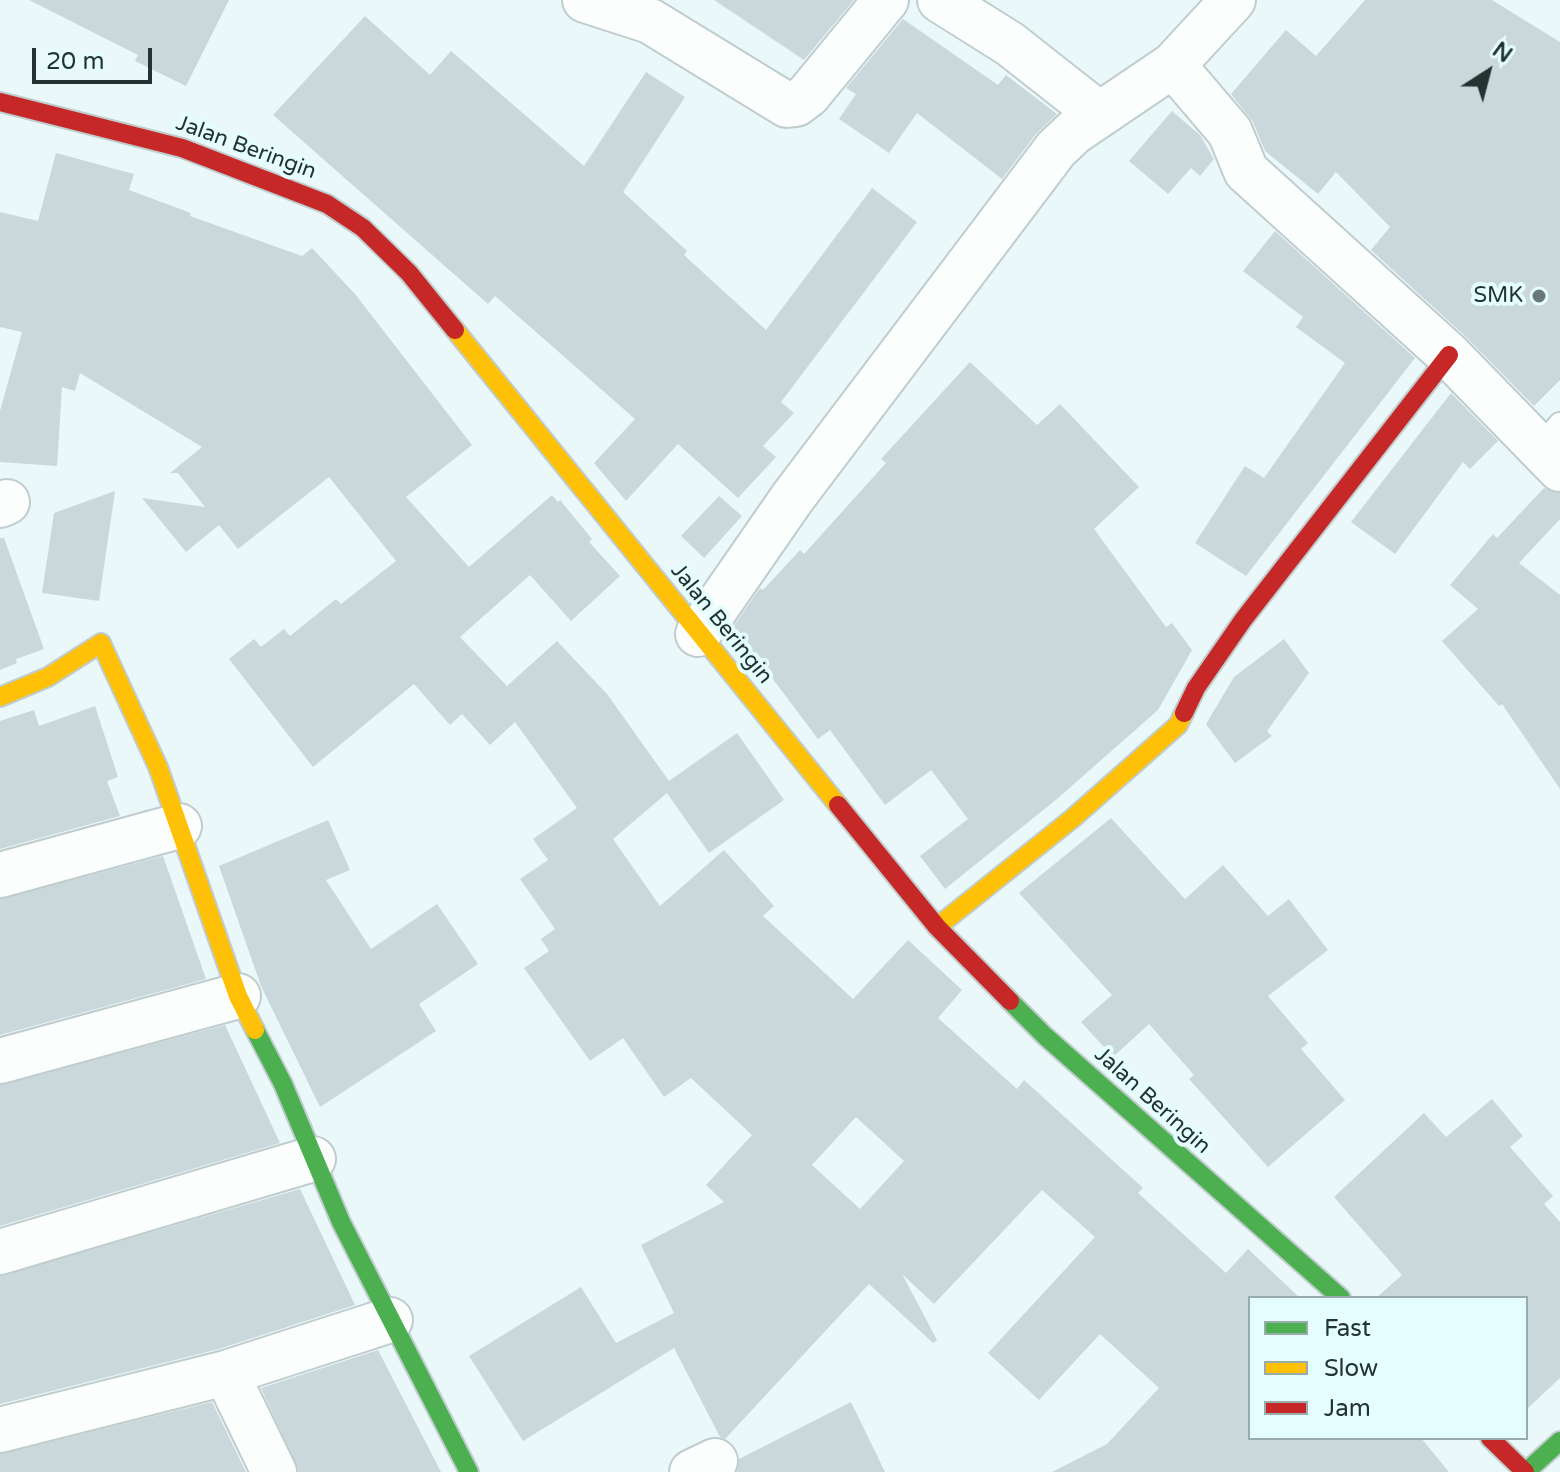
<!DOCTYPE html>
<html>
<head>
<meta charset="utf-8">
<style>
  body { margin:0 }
  #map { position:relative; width:1560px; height:1472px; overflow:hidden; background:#eaf8f9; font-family:"Varela Round",sans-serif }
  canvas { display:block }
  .legend { position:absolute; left:1248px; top:1296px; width:280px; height:144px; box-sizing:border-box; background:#e4feff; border:2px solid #98acad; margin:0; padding:10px 14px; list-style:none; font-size:24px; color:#253232 }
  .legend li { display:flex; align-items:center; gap:16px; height:40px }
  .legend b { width:40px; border:2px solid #98acad }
  .north { position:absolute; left:1448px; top:32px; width:80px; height:80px; -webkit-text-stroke:6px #e4feff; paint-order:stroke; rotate:36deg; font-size:22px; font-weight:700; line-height:32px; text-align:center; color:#253232 }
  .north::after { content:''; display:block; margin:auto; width:28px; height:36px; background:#253232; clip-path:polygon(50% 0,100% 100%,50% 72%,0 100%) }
  .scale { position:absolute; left:32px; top:48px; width:120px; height:36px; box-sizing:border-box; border:4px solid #253232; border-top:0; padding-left:10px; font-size:24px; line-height:28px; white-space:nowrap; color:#253232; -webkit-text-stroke:6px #e4feff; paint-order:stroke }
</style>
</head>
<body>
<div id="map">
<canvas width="1560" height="1472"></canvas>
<ul class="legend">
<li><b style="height:10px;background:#4caf50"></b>Fast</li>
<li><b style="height:10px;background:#ffc107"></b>Slow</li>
<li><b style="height:10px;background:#c62828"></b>Jam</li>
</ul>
<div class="north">N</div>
<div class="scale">20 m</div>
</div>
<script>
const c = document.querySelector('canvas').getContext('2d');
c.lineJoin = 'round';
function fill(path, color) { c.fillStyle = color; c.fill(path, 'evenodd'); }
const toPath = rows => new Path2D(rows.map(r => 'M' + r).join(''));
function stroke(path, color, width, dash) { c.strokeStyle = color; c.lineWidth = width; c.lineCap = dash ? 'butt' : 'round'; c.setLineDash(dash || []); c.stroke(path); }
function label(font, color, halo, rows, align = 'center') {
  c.font = font + ' "Varela Round",sans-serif'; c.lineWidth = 8; c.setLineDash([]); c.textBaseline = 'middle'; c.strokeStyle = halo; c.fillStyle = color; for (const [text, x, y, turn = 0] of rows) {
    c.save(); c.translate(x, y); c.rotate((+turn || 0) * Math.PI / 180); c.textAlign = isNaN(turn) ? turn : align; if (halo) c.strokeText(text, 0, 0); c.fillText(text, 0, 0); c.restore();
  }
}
const building = toPath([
  [29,0,229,0,186,86,135,61,138,55],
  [714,0,854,0,804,60],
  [1365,0,1492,0,1560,42,1560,380,1534,406,1466,337,1371,250,1390,227,1336,172,1318,194,1265,151,1253,122,1231,94,1286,30,1316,56],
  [365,16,430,75,451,51,584,166,646,72,685,97,623,192,687,251,684,255,766,330,872,188,917,222,781,402,794,413,763,446,776,457,738,498,678,444,626,501,594,463,635,419,495,296,488,304,273,115],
  [903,19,998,85,1006,75,1057,114,1036,134,1002,179,917,113,889,153,839,119,856,94,846,88],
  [1172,111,1200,135,1214,159,1200,176,1191,168,1168,194,1129,161],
  [56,153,134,174,129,190,191,213,190,216,302,256,312,248,355,294,472,445,406,497,469,567,552,495,558,502,560,500,592,539,589,542,620,576,571,621,530,575,460,637,507,686,557,641,607,694,669,781,737,733,784,800,709,853,667,793,613,839,660,906,724,850,774,906,763,916,853,999,908,940,962,990,938,1018,1017,1089,1024,1080,1143,1188,1138,1193,1226,1273,1248,1249,1300,1298,1250,1298,1250,1438,1421,1438,1449,1472,1052,1472,1107,1444,1159,1388,1100,1334,1039,1400,988,1353,1095,1237,1042,1190,934,1304,902,1274,937,1340,933,1343,869,1284,725,1439,720,1437,674,1348,523,1441,469,1356,581,1287,616,1343,674,1313,641,1245,724,1202,706,1185,752,1135,691,1078,664,1097,623,1038,590,1061,524,968,549,951,541,939,555,929,520,879,548,860,533,839,577,808,515,722,490,745,462,714,450,725,414,684,313,767,229,659,254,639,261,647,284,629,290,636,336,599,341,604,396,561,329,477,238,549,219,525,186,552,142,498,205,507,178,473,170,473,202,447,80,373,75,391,62,387,57,466,0,462,0,411,22,332,0,327,0,212,38,221],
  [856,1117,904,1161,860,1209,812,1165],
  [1275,231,1415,358,1246,576,1195,543,1245,466,1264,478,1345,363,1296,327,1303,317,1243,271],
  [970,362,1037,425,1060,404,1139,487,1094,529,1166,627,1172,623,1192,650,1158,710,1057,799,945,889,920,856,968,819,931,770,885,805,830,730,818,739,754,654,730,631,760,588,763,590,800,550,804,554,886,463,881,459],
  [1451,393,1498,441,1470,469,1463,462,1395,554,1351,522],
  [1544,488,1560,493,1560,519,1519,563,1560,595,1560,789,1502,704,1499,706,1442,641,1478,609,1450,585,1493,534,1497,538],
  [115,491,99,601,42,593,54,513],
  [719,496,742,516,704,558,681,536],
  [0,538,4,538,44,649,16,659,17,663,0,670],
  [1284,639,1309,673,1267,731,1272,736,1235,763,1206,724,1234,677],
  [95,706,118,777,107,781,120,816,0,849,0,721,34,710,39,726],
  [1111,818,1185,899,1223,865,1268,916,1289,899,1328,950,1268,996,1308,1043,1301,1049,1345,1100,1268,1167,1189,1079,1194,1075,1149,1024,1113,1057,1081,1022,1112,995,1019,893],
  [328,820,350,870,326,880,371,949,437,904,478,964,419,1004,436,1031,320,1107,261,986,219,866],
  [163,856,206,979,0,1035,0,899],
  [225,1025,280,1143,0,1226,0,1085],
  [1492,1099,1523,1136,1510,1147,1553,1196,1544,1204,1560,1222,1560,1378,1526,1410,1526,1298,1376,1298,1402,1275,1334,1197,1424,1113,1446,1137],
  [300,1189,355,1305,219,1349,0,1404,0,1276],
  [378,1350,441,1472,299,1472,261,1388],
  [212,1402,246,1472,0,1472,0,1454],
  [851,1402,885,1472,737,1472,739,1459]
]);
const lane = toPath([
  [1540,447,1560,424]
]);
const street = toPath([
  [585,0,650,21,787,105,796,104,808,95,886,0],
  [940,0,1010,44,1099,114],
  [1233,0,1173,65,1230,132,1246,171,1449,355,1560,469],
  [0,505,7,502],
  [698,634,793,497,1056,149,1074,132,1173,65],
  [0,875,179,826],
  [0,1061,238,996],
  [0,1252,313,1159],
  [226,1373,274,1472],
  [0,1430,226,1373,390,1320],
  [692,1472,715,1461]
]);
const fast = toPath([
  [1010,1001,1045,1036,1341,1298],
  [255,1030,283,1084,341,1222,469,1472],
  [1526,1472,1560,1441]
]);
const slow = toPath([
  [455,330,838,805],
  [0,697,48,677,101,643,158,767,238,996,255,1030],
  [937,927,1073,818,1178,725,1184,713]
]);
const jam = toPath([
  [0,102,182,148,327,204,363,228,409,273,455,330],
  [1184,713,1196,688,1243,620,1449,355],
  [838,805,937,927,1010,1001],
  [1490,1438,1525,1472]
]);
const markers = [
  [1539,296,8,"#6a7778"]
];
const streetNames = [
  ["Jalan Beringin",246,148,20],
  ["Jalan Beringin",721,624,51],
  ["Jalan Beringin",1152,1101,42]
];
const poiNames = [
  ["SMK",1523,296]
];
fill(building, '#cad8db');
stroke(lane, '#c0cdce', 26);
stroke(street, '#c0cdce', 48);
stroke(fast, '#c0cdce', 22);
stroke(slow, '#c0cdce', 22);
stroke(jam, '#c0cdce', 22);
stroke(lane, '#fcfefe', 22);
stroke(street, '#fcfefe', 44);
stroke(fast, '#4caf50', 18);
stroke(slow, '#ffc107', 18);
stroke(jam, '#c62828', 18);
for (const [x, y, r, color] of markers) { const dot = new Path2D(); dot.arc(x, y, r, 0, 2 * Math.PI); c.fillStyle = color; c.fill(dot); stroke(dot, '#e4feff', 3); }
label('22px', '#253232', '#e4feff', streetNames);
label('22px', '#253232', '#e4feff', poiNames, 'right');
</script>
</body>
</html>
